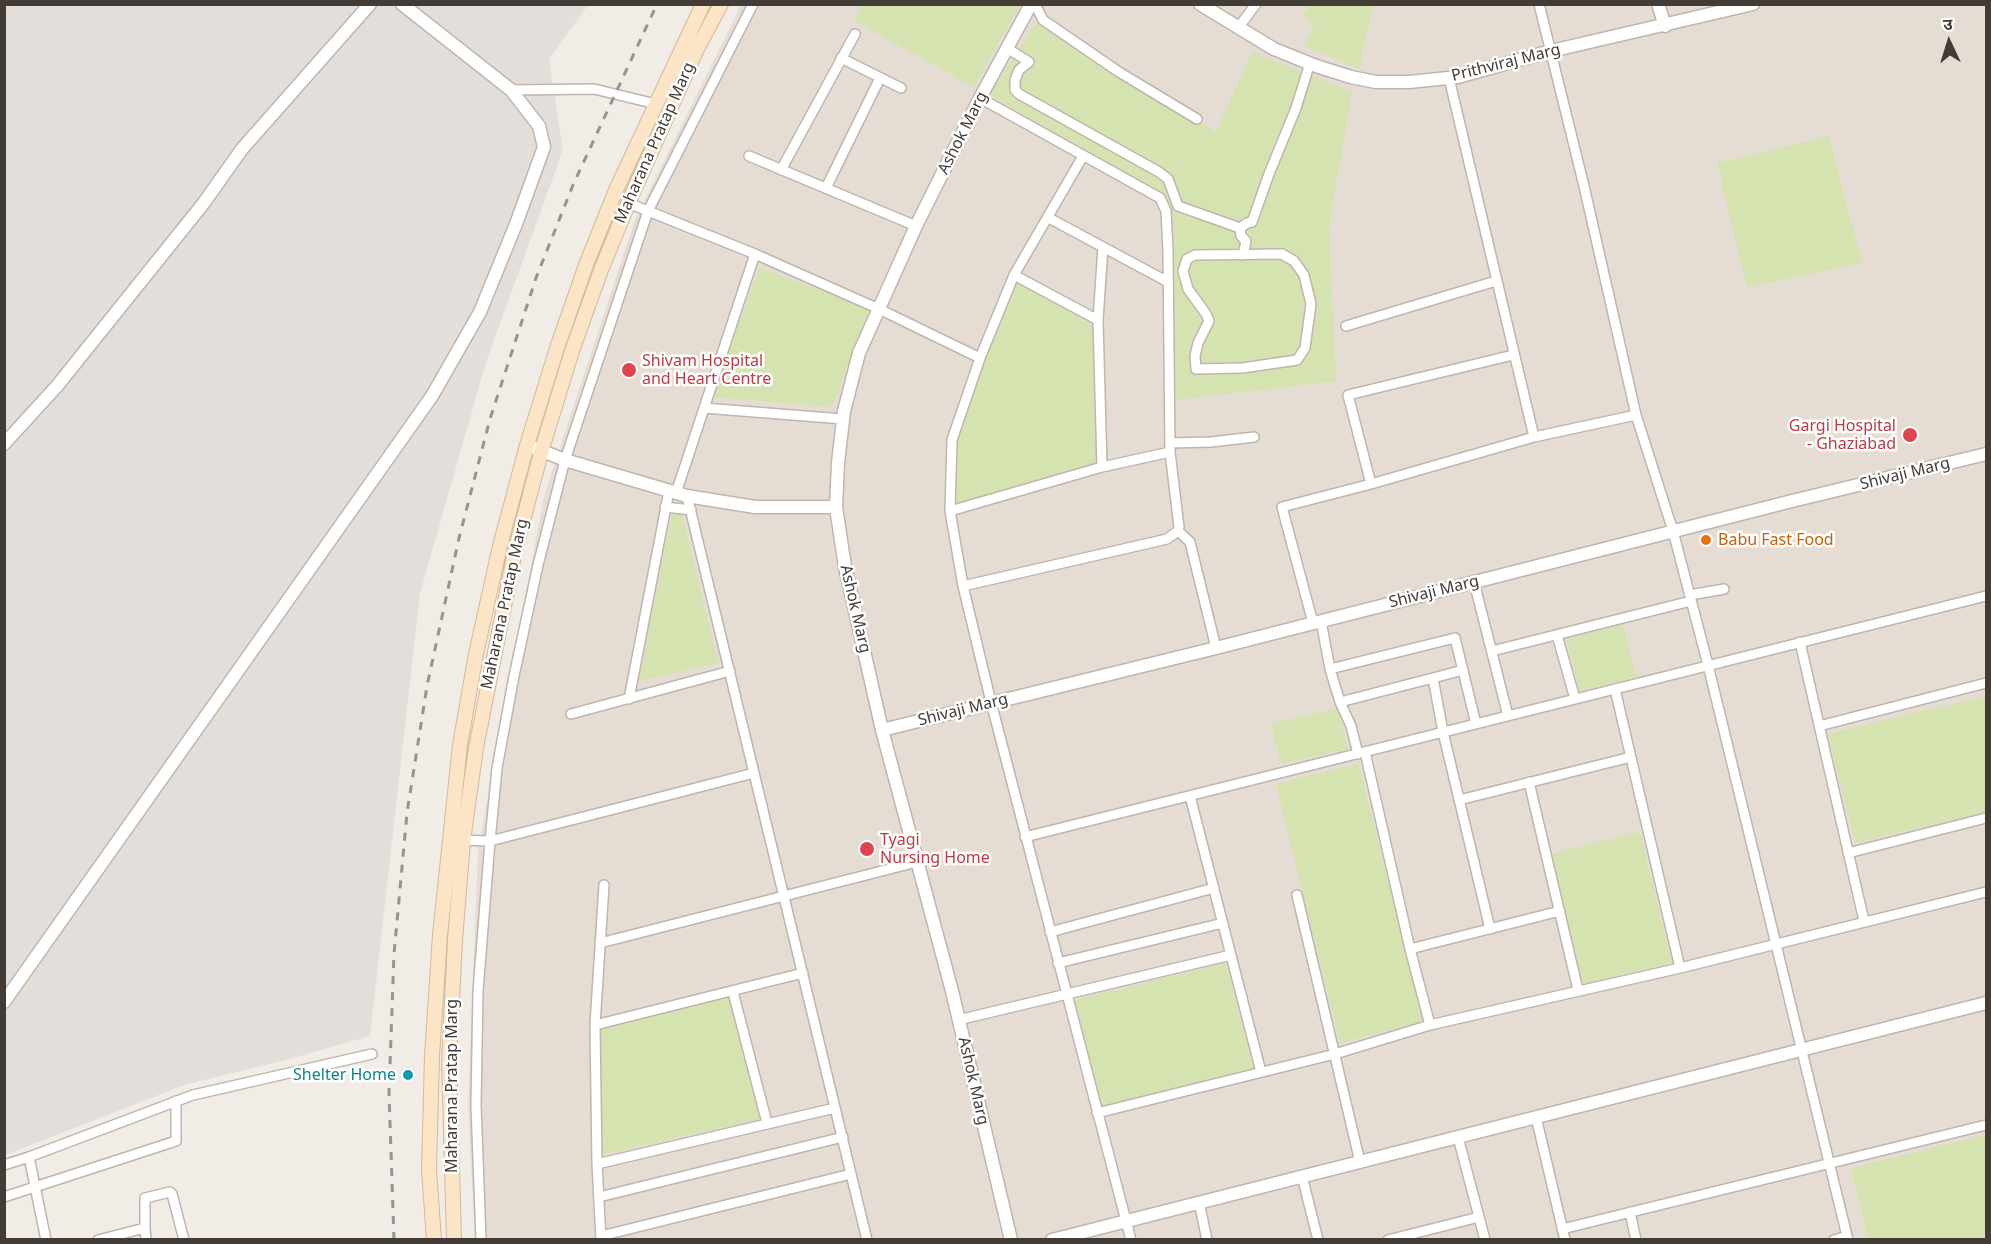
<!DOCTYPE html>
<html>
<head>
<meta charset="utf-8">
<style>
  body { margin:0 }
  #map { position:relative; width:1991px; height:1244px; overflow:hidden; background:#f1ece5; font-family:"Noto Sans","Noto Sans Devanagari",sans-serif }
  canvas { display:block }
  .frame { position:absolute; inset:0; border:6px solid #433b35; pointer-events:none }
  .north { position:absolute; left:1919px; top:12px; width:60px; height:60px; -webkit-text-stroke:4px #fff; paint-order:stroke; rotate:356deg; font-size:16px; font-weight:700; line-height:24px; text-align:center; color:#433b35 }
  .north::after { content:''; display:block; margin:auto; width:21px; height:27px; background:#433b35; clip-path:polygon(50% 0,100% 100%,50% 72%,0 100%) }
</style>
</head>
<body>
<div id="map">
<canvas width="1991" height="1244"></canvas>
<div class="frame"></div>
<div class="north">उ</div>
</div>
<script>
const c = document.querySelector('canvas').getContext('2d');
c.lineJoin = 'round';
function fill(path, color) { c.fillStyle = color; c.fill(path, 'evenodd'); }
const toPath = rows => new Path2D(rows.map(r => 'M' + r).join(''));
function stroke(path, color, width, dash) { c.strokeStyle = color; c.lineWidth = width; c.lineCap = dash ? 'butt' : 'round'; c.setLineDash(dash || []); c.stroke(path); }
function label(font, color, halo, rows, align = 'center') {
  c.font = font + ' "Noto Sans",sans-serif'; c.lineWidth = 5; c.setLineDash([]); c.textBaseline = 'middle'; c.strokeStyle = halo; c.fillStyle = color; for (const [text, x, y, turn = 0] of rows) {
    c.save(); c.translate(x, y); c.rotate((+turn || 0) * Math.PI / 180); c.textAlign = isNaN(turn) ? turn : align; if (halo) c.strokeText(text, 0, 0); c.fillText(text, 0, 0); c.restore();
  }
}
const residential = toPath([
  [741,5,1986,5,1986,1239,475,1240,468,1107,478,850,544,496,635,220]
]);
const industrial = toPath([
  [5,5,588,5,549,59,563,150,486,362,420,593,370,1036,286,1060,187,1084,5,1155]
]);
const green = toPath([
  [863,5,863,4,1020,5,974,87,854,21],
  [1311,5,1373,5,1359,69,1303,45,1314,29,1303,14],
  [1038,21,1216,132,1252,52,1352,92,1329,225,1336,381,1176,400,1173,226,1169,205,1158,191,989,95],
  [1829,136,1862,263,1747,287,1717,163],
  [759,268,869,308,832,407,712,397],
  [1016,281,1093,326,1098,465,954,505,955,439,981,352],
  [673,509,682,514,718,663,639,681],
  [1623,625,1636,677,1580,691,1566,639],
  [1986,696,1986,812,1855,843,1828,734],
  [1338,708,1348,749,1281,764,1271,724],
  [1359,764,1423,1021,1340,1043,1276,784],
  [1640,832,1672,963,1583,984,1551,854],
  [1226,963,1253,1068,1102,1106,1075,1000],
  [728,997,760,1119,601,1155,601,1027],
  [1986,1135,1986,1239,1868,1239,1851,1168]
]);
const minor = toPath([
  [1035,4,1043,20,1119,72,1197,119],
  [1539,4,1584,186,1636,415,1673,531,1708,665,1848,1240],
  [1238,28,1256,4],
  [1007,48,1029,62,1019,70,1015,80,1015,90,1019,94,1159,172,1168,179,1178,206,1240,228],
  [841,58,901,88],
  [1449,78,1534,437],
  [511,90,594,89,656,104],
  [749,156,916,226],
  [1083,156,1014,275,980,358,952,440,950,511,963,586,991,702,1131,1240],
  [781,170,855,34],
  [826,188,880,78],
  [628,203,755,254,879,309,980,358],
  [1049,218,1168,282],
  [1282,254,1294,261,1304,275,1311,304,1305,348,1297,360,1242,368,1196,369,1195,356,1198,343,1209,321,1206,314,1188,289,1183,271,1187,259,1195,255,1282,254],
  [1243,255,1246,241,1241,236,1240,228,1247,223,1252,222,1269,174,1296,108,1310,63],
  [1014,275,1098,320,1102,467],
  [1098,320,1103,247],
  [1346,326,1496,281],
  [704,408,843,419],
  [1170,443,1211,442,1254,437],
  [1371,484,1348,395,1513,355],
  [676,493,755,254],
  [687,496,867,1240],
  [665,507,691,510],
  [950,511,1102,467,1170,452],
  [1178,531,1190,542,1216,648],
  [1474,582,1508,716],
  [963,586,1167,539,1178,531,1179,527,1170,452,1168,250,1166,211,1160,198,980,98],
  [1690,595,1724,589],
  [1321,621,1330,669,1340,702,1351,726,1358,754],
  [1313,623,1282,507,1371,484,1534,437,1636,415],
  [1557,635,1575,699],
  [1800,642,1864,921],
  [1492,651,1691,601],
  [1330,669,1455,638,1476,724],
  [1433,678,1463,670],
  [1615,689,1680,968],
  [629,699,669,491],
  [1340,702,1433,678,1443,732,1490,929],
  [571,714,730,671],
  [1819,726,1986,683],
  [1365,752,1410,949,1430,1025],
  [1529,782,1578,990],
  [1190,796,1261,1072],
  [1459,800,1631,757],
  [1025,837,1986,596],
  [459,840,490,841,754,773],
  [1848,853,1986,818],
  [1297,895,1360,1162],
  [1050,932,1214,888],
  [600,943,917,862],
  [1410,949,1560,911],
  [1058,963,1223,923],
  [733,992,767,1123],
  [958,1020,1231,955],
  [595,1025,803,973],
  [1097,1113,1335,1054,1430,1025,1680,968,1986,892],
  [1536,1117,1565,1240],
  [29,1157,46,1240],
  [597,1164,835,1108],
  [4,1165,29,1157,193,1095,372,1054],
  [1302,1176,1318,1240],
  [4,1197,176,1141,176,1101],
  [599,1197,843,1137],
  [1199,1202,1207,1240],
  [1630,1212,1636,1240],
  [1479,1217,1485,1240],
  [145,1228,145,1198,170,1192,172,1194,184,1240],
  [1562,1229,1986,1125],
  [601,1236,851,1174],
  [98,1240,145,1228,146,1240],
  [481,1240,476,1105,478,991,490,841,497,768,514,676,538,565,565,460,648,211,753,4],
  [601,1240,597,1164,595,1025,604,885],
  [1388,1240,1479,1217,1458,1137],
  [1834,1240,1847,1236]
]);
const tertiary = toPath([
  [1200,4,1274,49,1316,66,1351,77,1376,82,1409,82,1458,77,1551,51,1753,4],
  [1658,4,1665,26],
  [4,444,57,386,203,204,242,149,370,4],
  [527,445,565,460,687,496,755,507,836,507],
  [882,730,1216,648,1792,501,1986,454],
  [4,1002,432,396,480,312,516,224,544,147,539,126,511,90,402,4],
  [1011,1240,952,991,882,730,845,567,836,507,838,463,844,411,859,353,916,226,980,98,1031,4],
  [1052,1240,1986,1003]
]);
const secondary = toPath([
  [434,1240,429,1170,432,1056,440,935,460,745,476,654,500,546,527,445,557,348,586,265,616,190,703,4],
  [454,1240,449,1060,455,940,463,841,476,748,515,551,542,449,572,351,601,270,631,197,697,49,721,4]
]);
const rail = toPath([
  [394,1240,389,1093,394,954,407,813,427,686,459,538,490,419,536,278,573,185,657,4]
]);
const markers = [
  [629,370,8,"#e0444e"],
  [1910,435,8,"#e0444e"],
  [1706,540,6,"#e8710a"],
  [867,849,8,"#e0444e"],
  [408,1075,6,"#0f9aa8"]
];
const streetNames = [
  ["Prithviraj Marg",1506,63,-14],
  ["Ashok Marg",963,133,-63],
  ["Maharana Pratap Marg",655,143,-66],
  ["Shivaji Marg",1905,474,-14],
  ["Shivaji Marg",1434,592,-14],
  ["Maharana Pratap Marg",505,604,-78],
  ["Ashok Marg",855,609,77],
  ["Shivaji Marg",963,710,-14],
  ["Ashok Marg",973,1081,77],
  ["Maharana Pratap Marg",452,1086,-90]
];
const healthNames = [
  ["Shivam Hospital",642,361],
  ["and Heart Centre",642,379],
  ["Gargi Hospital",1896,426,"right"],
  ["- Ghaziabad",1896,444,"right"],
  ["Tyagi",880,840],
  ["Nursing Home",880,858]
];
const foodNames = [
  ["Babu Fast Food",1718,540]
];
const cultureNames = [
  ["Shelter Home",396,1075]
];
fill(residential, '#e5ddd4');
fill(industrial, '#e4deda');
fill(green, '#d5e3b0');
stroke(minor, '#bfb5ac', 12);
stroke(tertiary, '#bfb5ac', 15);
stroke(secondary, '#d2b99a', 16);
stroke(minor, '#fff', 9);
stroke(tertiary, '#fff', 12);
stroke(secondary, '#fbe5c6', 14);
stroke(rail, '#949494', 3, [8, 8]);
for (const [x, y, r, color] of markers) { const dot = new Path2D(); dot.arc(x, y, r, 0, 2 * Math.PI); c.fillStyle = color; c.fill(dot); stroke(dot, '#fff', 2); }
label('16px', '#433b35', '#fff', streetNames);
label('16px', '#be3a42', '#fff', healthNames, 'left');
label('16px', '#c56008', '#fff', foodNames, 'left');
label('16px', '#0d838f', '#fff', cultureNames, 'right');
</script>
</body>
</html>
